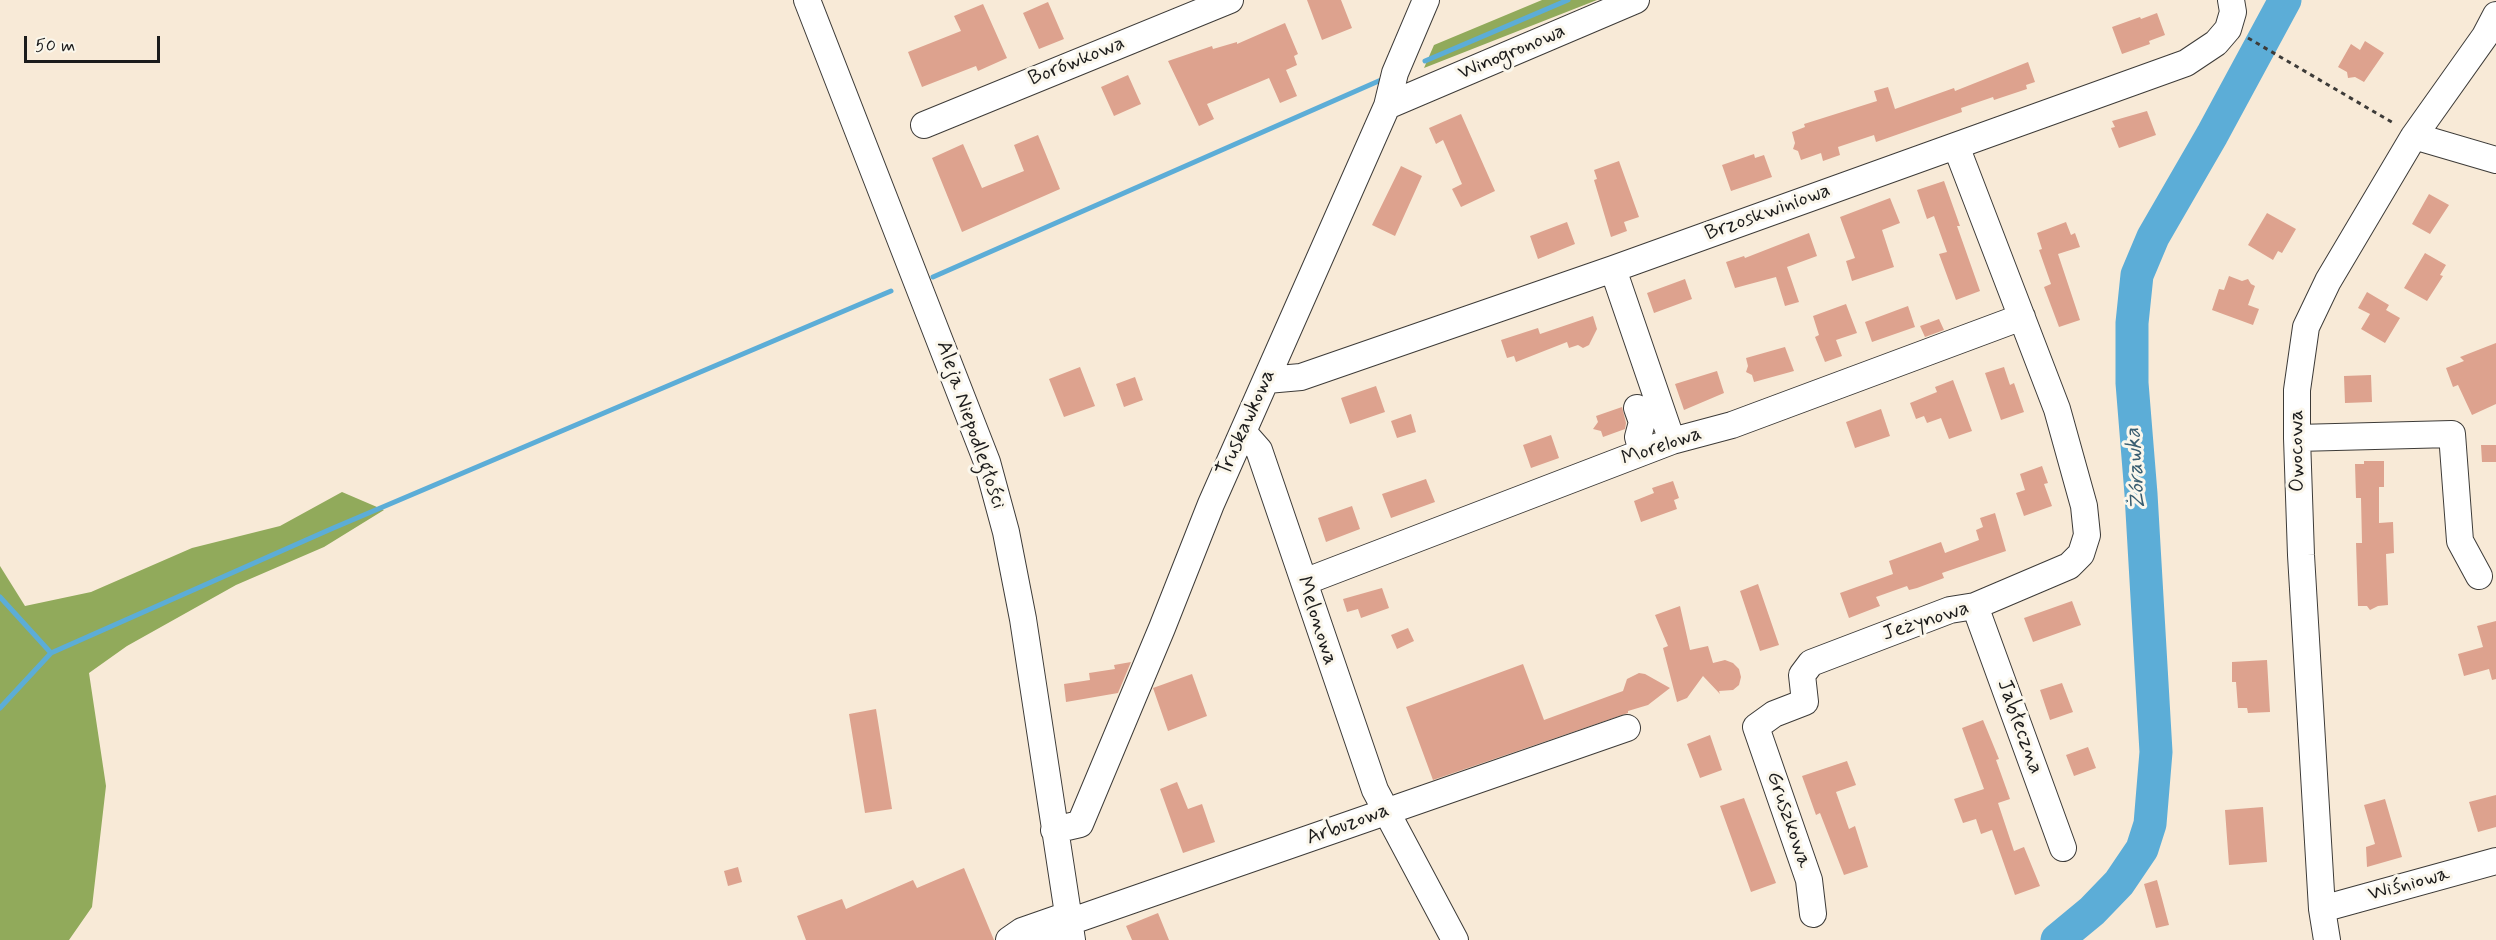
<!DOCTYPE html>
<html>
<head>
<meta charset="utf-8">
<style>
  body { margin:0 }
  #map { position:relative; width:2496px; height:940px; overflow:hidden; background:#f8ead7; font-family:Mynerve,sans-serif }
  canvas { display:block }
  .scale { position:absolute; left:24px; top:36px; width:136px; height:27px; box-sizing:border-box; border:3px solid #1c1c1c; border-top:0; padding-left:8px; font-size:18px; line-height:21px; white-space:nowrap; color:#1c1c1c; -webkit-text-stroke:4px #fbf7ec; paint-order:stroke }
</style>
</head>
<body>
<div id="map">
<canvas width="2496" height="940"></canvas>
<div class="scale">50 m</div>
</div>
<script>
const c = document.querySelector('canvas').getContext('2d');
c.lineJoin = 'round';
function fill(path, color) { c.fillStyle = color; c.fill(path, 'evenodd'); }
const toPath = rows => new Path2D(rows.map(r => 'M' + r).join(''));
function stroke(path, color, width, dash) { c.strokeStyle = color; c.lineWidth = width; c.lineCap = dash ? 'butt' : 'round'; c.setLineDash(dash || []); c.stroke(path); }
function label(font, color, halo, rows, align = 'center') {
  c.font = font + ' Mynerve,sans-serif'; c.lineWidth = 6; c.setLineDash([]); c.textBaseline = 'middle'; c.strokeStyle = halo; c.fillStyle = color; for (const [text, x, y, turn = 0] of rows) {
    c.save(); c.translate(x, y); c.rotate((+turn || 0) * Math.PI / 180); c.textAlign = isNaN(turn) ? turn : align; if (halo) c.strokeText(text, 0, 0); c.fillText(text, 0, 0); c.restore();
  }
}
const forest = toPath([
  [1542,0,1597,0,1424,68,1434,45],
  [342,492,384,510,324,547,236,585,127,646,89,673,106,786,92,907,69,940,0,940,0,566,25,606,91,592,192,548,280,526]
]);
const stream = toPath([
  [1425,61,1568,0],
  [933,277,1381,80],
  [0,597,51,653,0,708],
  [51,653,331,529,891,291]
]);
const river = toPath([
  [2057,940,2092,911,2119,883,2142,849,2150,824,2156,752,2141,494,2132,383,2132,323,2137,275,2153,237,2212,135,2285,0]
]);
const building = toPath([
  [1307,0,1341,0,1352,28,1322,40],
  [1048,2,1064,39,1039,49,1023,13],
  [983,4,1007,58,978,71,976,66,922,87,908,52,961,31,954,16],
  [2157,13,2165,35,2149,41,2150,44,2122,54,2112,27,2140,17,2141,19],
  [1285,23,1298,54,1294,56,1297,65,1286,70,1297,96,1280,103,1269,78,1207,104,1214,119,1199,126,1168,61,1212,46,1213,49,1237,42,1237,44],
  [2365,41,2384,53,2364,82,2355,77,2348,78,2347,72,2338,67,2351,44,2360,50],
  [2028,62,2035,82,2026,85,2027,89,1994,100,1993,97,1961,108,1962,112,1876,142,1874,135,1838,147,1840,155,1823,161,1821,153,1801,160,1798,151,1793,149,1795,143,1792,132,1805,127,1804,124,1877,101,1874,91,1888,87,1895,109,1954,88,1955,91],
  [1128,75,1141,104,1114,116,1101,87],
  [2147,111,2156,135,2119,148,2111,128,2115,127,2112,121],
  [1461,114,1495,191,1461,207,1452,189,1462,184,1443,140,1436,144,1429,128],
  [1038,135,1060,189,962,232,932,158,963,144,982,188,1024,171,1014,145],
  [1754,154,1755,158,1764,155,1772,177,1731,191,1722,165],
  [1619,161,1639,217,1624,222,1627,231,1611,237,1594,180,1597,179,1594,170],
  [1401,166,1422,176,1395,236,1372,225],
  [1944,181,1960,226,1957,226,1980,291,1956,300,1939,254,1947,252,1934,216,1927,219,1917,190],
  [2429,194,2449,205,2430,234,2412,224],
  [1890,198,1900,223,1882,230,1894,267,1852,281,1846,261,1855,258,1840,217],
  [2267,213,2296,229,2282,253,2278,251,2273,260,2248,245],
  [1567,222,1575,244,1538,259,1530,236],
  [2066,222,2071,235,2075,233,2080,247,2058,254,2080,320,2059,327,2044,287,2051,284,2039,250,2042,249,2037,233],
  [1809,233,1817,256,1787,267,1799,302,1785,306,1776,277,1735,288,1726,262,1744,256,1745,258],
  [2425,253,2446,265,2440,275,2443,276,2427,301,2404,288],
  [2229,276,2242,281,2248,279,2251,284,2255,286,2248,305,2259,309,2253,325,2212,310,2219,289,2224,290],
  [1685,279,1692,299,1654,313,1647,293],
  [2367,292,2389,305,2386,310,2400,318,2385,343,2361,329,2370,314,2358,308],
  [1846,304,1857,333,1836,340,1842,356,1825,362,1815,337,1819,335,1813,316],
  [1908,306,1915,327,1872,342,1865,322],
  [1593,316,1597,329,1589,345,1583,348,1578,345,1569,348,1567,342,1516,362,1514,356,1507,358,1501,340,1538,328,1540,334],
  [1939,319,1944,330,1925,337,1920,326],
  [2496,343,2496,404,2472,415,2458,385,2453,387,2446,368,2464,361,2460,357],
  [1785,347,1794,371,1754,382,1752,375,1746,372,1748,366,1746,358],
  [1080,367,1095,406,1064,417,1049,379],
  [2004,367,2010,385,2014,383,2024,412,2001,420,1985,373],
  [1717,371,1724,393,1684,410,1675,384],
  [2371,375,2372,402,2345,403,2344,376],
  [1135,377,1143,400,1124,407,1116,384],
  [1953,380,1972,431,1949,439,1941,418,1927,423,1924,416,1916,419,1910,403,1937,392,1935,387],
  [1376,386,1385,412,1350,424,1341,398],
  [1622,407,1626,423,1625,429,1603,437,1601,431,1593,429,1598,422,1596,416],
  [1881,409,1890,436,1855,448,1846,422],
  [1411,414,1416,432,1397,438,1391,421],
  [1551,435,1559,458,1531,468,1523,445],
  [2481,445,2496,445,2496,462,2482,462],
  [2364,461,2384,461,2384,487,2379,487,2379,523,2393,522,2394,553,2386,554,2388,605,2378,606,2370,610,2367,606,2358,606,2356,543,2362,543,2361,498,2356,498,2355,464,2364,464],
  [2042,466,2048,483,2044,484,2052,506,2024,516,2016,493,2025,490,2020,474],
  [1426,479,1435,502,1391,518,1382,494],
  [1673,481,1679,498,1674,500,1677,509,1641,522,1634,501,1654,493,1652,488],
  [1352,506,1360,529,1326,542,1318,518],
  [1995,513,2006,551,1942,573,1944,578,1917,588,1909,590,1907,586,1876,597,1880,606,1849,618,1840,593,1893,574,1889,561,1941,542,1945,553,1979,540,1976,530,1983,527,1980,518],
  [1758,584,1779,645,1760,651,1740,591],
  [1382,588,1389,608,1361,618,1358,609,1347,612,1343,599],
  [2072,601,2081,625,2033,642,2024,618],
  [1680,606,1690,650,1708,646,1713,663,1725,660,1733,663,1739,669,1741,677,1739,685,1733,690,1719,691,1720,694,1703,676,1687,698,1677,702,1663,648,1668,646,1655,615],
  [2496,621,2496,679,2492,680,2489,669,2464,676,2458,654,2483,647,2477,626],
  [1408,628,1414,641,1397,649,1391,635],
  [2267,660,2270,712,2248,713,2247,708,2238,708,2236,682,2232,682,2232,662],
  [1131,662,1118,693,1066,702,1064,684,1090,680,1089,673,1115,669,1114,665],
  [1523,664,1544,720,1623,691,1627,679,1639,673,1645,674,1670,688,1648,705,1628,711,1628,713,1433,780,1406,707],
  [1192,674,1207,716,1168,731,1153,688],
  [2062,683,2073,712,2050,720,2040,690],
  [876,709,892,809,865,813,849,714],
  [1983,720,1999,759,1996,760,2010,799,1998,803,2014,851,2024,847,2040,886,2015,895,1992,830,1981,834,1976,819,1963,823,1954,799,1984,789,1962,728],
  [1710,735,1722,770,1700,778,1687,744],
  [2088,747,2096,768,2074,776,2066,755],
  [1847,761,1856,785,1836,792,1849,829,1855,826,1868,867,1844,875,1820,813,1816,815,1802,776],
  [1177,782,1188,809,1202,804,1215,842,1183,853,1160,789],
  [2496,795,2496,827,2478,832,2469,802],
  [1744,798,1776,883,1751,892,1720,806],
  [2385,799,2402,857,2367,867,2366,847,2375,844,2364,805],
  [2263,807,2267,862,2229,865,2225,810],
  [738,867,742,882,728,886,724,871],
  [964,868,994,940,806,940,797,916,842,899,846,909,913,880,917,888],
  [2157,880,2169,925,2156,928,2144,884],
  [1158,913,1169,940,1132,940,1126,926]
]);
const path = toPath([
  [2248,38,2395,124]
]);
const minor = toPath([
  [807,0,987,462,1006,532,1023,619,1072,940],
  [1387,106,1636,0],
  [924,125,1230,0],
  [2414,136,2496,160],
  [1613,269,1672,441],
  [1267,380,1301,377,1613,269,2186,63,2216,43,2228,29,2233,12,2231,0],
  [1637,408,1642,422,1638,437,1642,452],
  [1244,433,1259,450,1375,790,1455,940],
  [2297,438,2452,434,2460,541,2479,576],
  [1304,582,1672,441,1732,425,2022,317],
  [1975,606,2063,848],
  [1054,830,1080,824,1162,628,1211,504,1387,106,1395,73,1426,0],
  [2322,909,2496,861],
  [1813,914,1809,880,1756,727,1774,714,1805,702,1802,675,1811,663,1950,610,1975,606,2069,566,2081,554,2087,535,2084,506,2057,409,1956,146],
  [1009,940,1022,931,1065,916],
  [1045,940,1069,922,1627,728],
  [2327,940,2322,909,2301,555,2297,438,2297,390,2306,327,2328,281,2414,136,2485,36,2496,15]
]);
const streetNames = [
  ["Winogronowa",1512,53,-23],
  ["Borówkowa",1077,62,-22],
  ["Brzoskwiniowa",1768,213,-20],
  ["Truskawkowa",1247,423,-66],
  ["Aleja Niepodległości",970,425,71],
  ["Morelowa",1662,447,-19],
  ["Owocowa",2298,451,-91],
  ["Melonowa",1316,621,72],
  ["Jeżynowa",1926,622,-18],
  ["Jabłeczna",2019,727,70],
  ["Gruszkowa",1788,820,71],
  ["Arbuzowa",1348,825,-20],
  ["Wiśniowa",2409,885,-15]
];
const waterNames = [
  ["Żórawka",2137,469,-94]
];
fill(forest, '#91aa5b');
stroke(stream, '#5cadd7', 5);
stroke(river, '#5cadd7', 33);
fill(building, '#dda28e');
stroke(minor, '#3d3b38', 28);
stroke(path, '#3d3b38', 3, [4.5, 4.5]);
stroke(minor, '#fff', 26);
label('21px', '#1c1c1c', '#fbf7ec', streetNames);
label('italic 22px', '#395d70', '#fbf7ec', waterNames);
</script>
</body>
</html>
